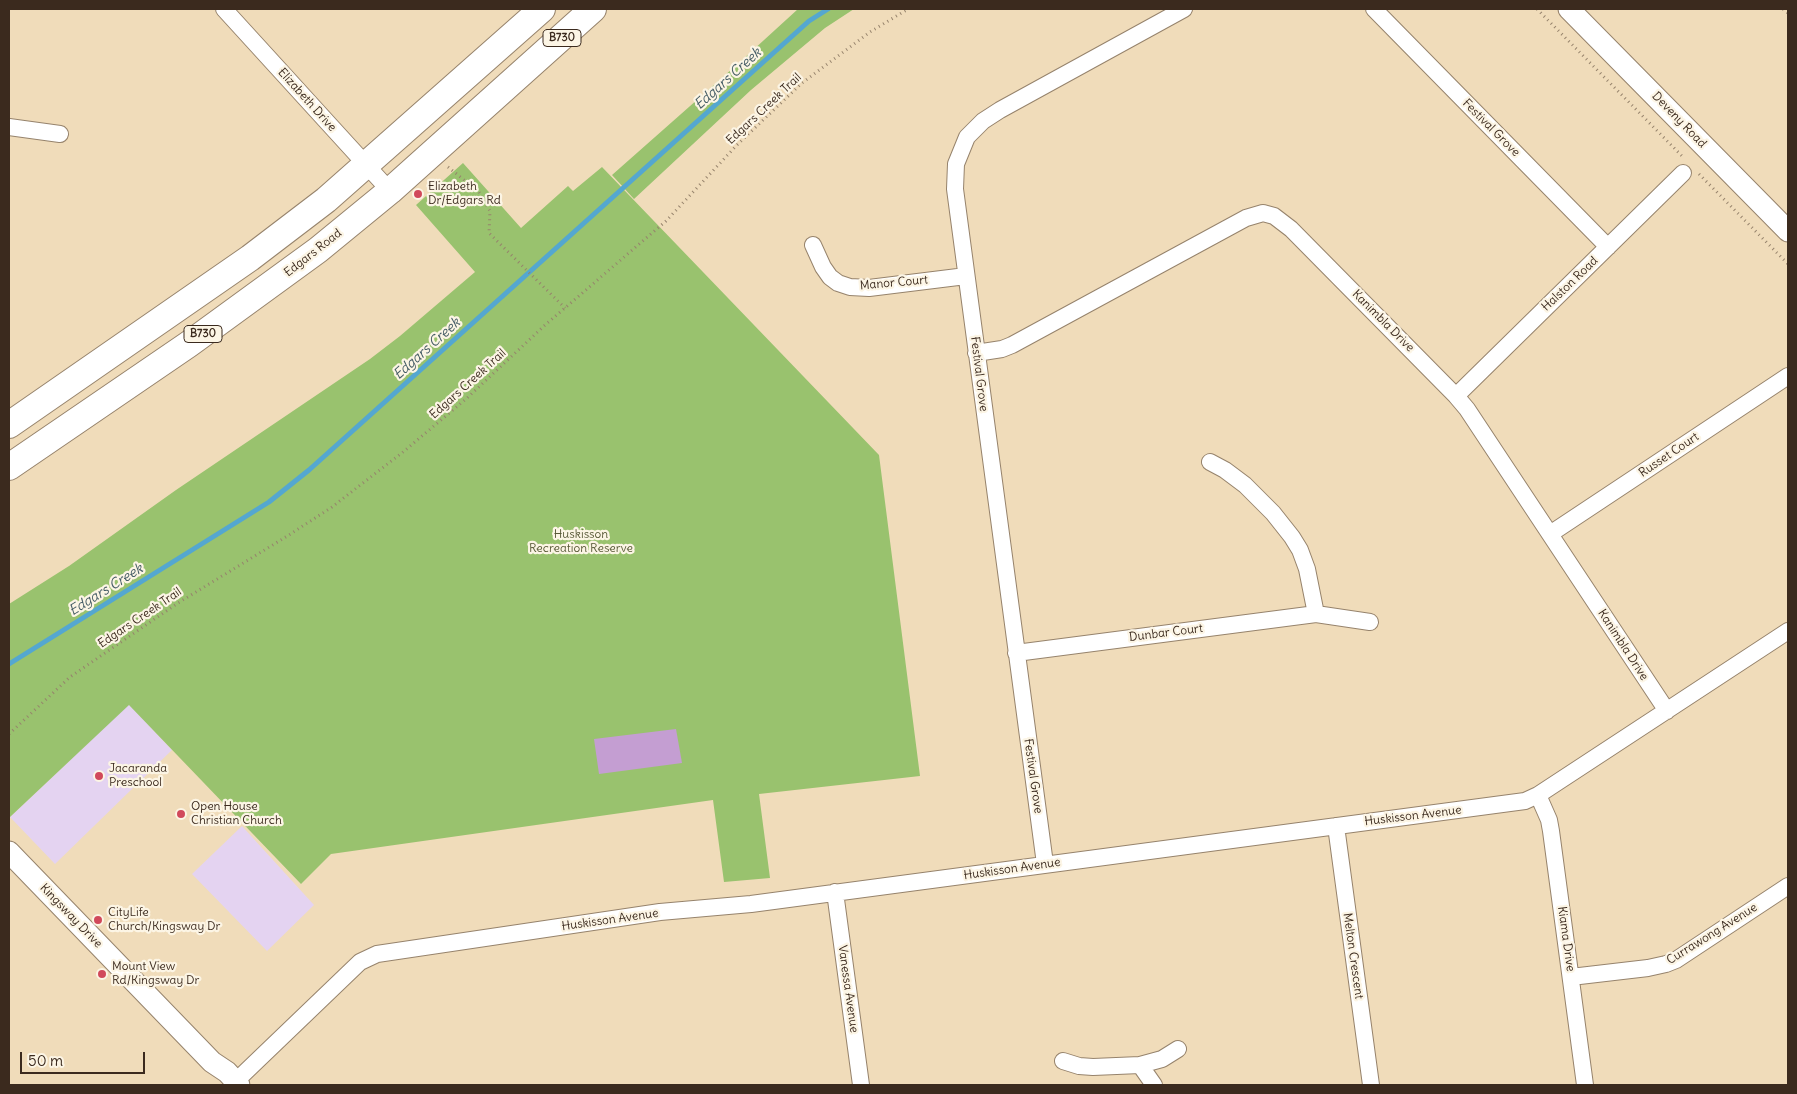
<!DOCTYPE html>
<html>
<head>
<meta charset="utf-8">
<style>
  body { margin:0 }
  #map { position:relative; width:1797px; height:1094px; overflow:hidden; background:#f0dcba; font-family:Delius,sans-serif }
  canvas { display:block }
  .frame { position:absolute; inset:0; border:10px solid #3b2a1e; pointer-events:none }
  .scale { position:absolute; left:20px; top:1052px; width:125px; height:22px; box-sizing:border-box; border:2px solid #3b2a1e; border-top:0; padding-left:6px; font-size:15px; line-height:18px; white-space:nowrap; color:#3b2a1e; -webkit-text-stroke:4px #fcf5e5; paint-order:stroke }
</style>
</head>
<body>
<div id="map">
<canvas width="1797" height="1094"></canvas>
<div class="frame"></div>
<div class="scale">50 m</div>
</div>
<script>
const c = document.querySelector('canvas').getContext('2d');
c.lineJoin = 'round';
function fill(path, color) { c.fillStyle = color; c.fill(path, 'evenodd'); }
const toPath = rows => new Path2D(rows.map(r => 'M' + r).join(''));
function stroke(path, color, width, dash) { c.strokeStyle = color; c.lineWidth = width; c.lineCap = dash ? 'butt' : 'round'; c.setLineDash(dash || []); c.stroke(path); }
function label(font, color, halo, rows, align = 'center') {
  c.font = font + ' Delius,sans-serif'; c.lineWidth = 4.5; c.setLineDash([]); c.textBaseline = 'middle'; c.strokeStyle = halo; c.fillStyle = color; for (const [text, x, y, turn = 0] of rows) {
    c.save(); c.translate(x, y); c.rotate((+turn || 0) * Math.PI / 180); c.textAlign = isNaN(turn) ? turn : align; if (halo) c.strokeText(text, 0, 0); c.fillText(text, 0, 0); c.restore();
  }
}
const built = toPath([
  [129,704,172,750,55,864,10,817],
  [242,826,314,905,267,951,192,874]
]);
const green = toPath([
  [798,9,854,9,825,28,751,90,634,199,612,175,741,61],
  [463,163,521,228,568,186,573,191,602,167,879,455,920,776,759,794,770,878,724,882,713,800,331,854,301,884,129,705,10,817,9,604,69,566,176,490,370,359,400,336,475,272,416,205]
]);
const stream = toPath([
  [9,664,269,502,309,470,809,21,828,9]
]);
const building = toPath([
  [676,729,682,763,599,774,594,739]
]);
const path = toPath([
  [1537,9,1683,157],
  [1783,9,1788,13],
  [448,167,479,192,490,211,489,233,565,308],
  [1699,174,1788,264],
  [9,734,70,677,178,603,289,535,332,507,403,452,466,399,544,326,666,221,737,145,802,83,870,32,908,9]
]);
const minor = toPath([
  [224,9,390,191],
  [1374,9,1608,247],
  [9,127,60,134],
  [813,245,823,267,830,277,838,283,850,287,869,288,966,276],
  [976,353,1002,349,1012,345,1246,218,1263,213,1274,216,1291,229,1456,396,1467,409,1667,711],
  [1456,396,1683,173],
  [1210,462,1225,470,1245,485,1273,513,1292,537,1300,550,1307,569,1316,614],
  [1550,534,1788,376],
  [1016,653,1316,614,1370,622],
  [1538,795,1549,820,1551,831,1585,1085],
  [1336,826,1371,1085],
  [1045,864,955,189,956,164,967,137,983,121,1000,110,1184,9],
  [835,892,861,1085],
  [1571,977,1648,968,1666,964,1676,960,1788,886],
  [1063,1061,1079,1066,1093,1067,1140,1065,1154,1085],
  [1140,1065,1162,1059,1178,1049],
  [236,1081,360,962,377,954,660,912,751,904,1525,801,1538,795,1788,631]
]);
const tertiary = toPath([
  [1569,9,1788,231],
  [9,852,212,1062,227,1072,239,1085]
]);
const primary = toPath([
  [9,425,250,258,326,200,542,9],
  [9,467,189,344,318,250,390,191,593,9]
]);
const markers = [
  [418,194,5,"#d1495b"],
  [99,776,5,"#d1495b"],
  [181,814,5,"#d1495b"],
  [98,920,5,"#d1495b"],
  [102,974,5,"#d1495b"]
];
const shields = [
  [562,38,38],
  [203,334,38]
];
const shieldNames = [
  ["B730",562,38],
  ["B730",203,334]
];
const streetNames = [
  ["Elizabeth Drive",307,100,48],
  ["Edgars Creek Trail",764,109,-43],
  ["Deveny Road",1679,120,46],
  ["Festival Grove",1491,128,45],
  ["Edgars Road",313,253,-38],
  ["Manor Court",894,283,-5],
  ["Halston Road",1570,284,-44],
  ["Kanimbla Drive",1383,321,45],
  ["Festival Grove",979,374,83],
  ["Edgars Creek Trail",468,384,-42],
  ["Russet Court",1669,455,-34],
  ["Edgars Creek Trail",140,618,-34],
  ["Dunbar Court",1166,633,-7],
  ["Kanimbla Drive",1623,645,57],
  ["Festival Grove",1033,776,82],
  ["Huskisson Avenue",1413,816,-7],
  ["Huskisson Avenue",1012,869,-8],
  ["Kingsway Drive",71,916,46],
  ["Huskisson Avenue",610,920,-8],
  ["Currawong Avenue",1712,934,-32],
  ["Kiama Drive",1566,939,82],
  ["Melton Crescent",1353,956,82],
  ["Vanessa Avenue",848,989,82]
];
const poiNames = [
  ["Elizabeth",428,187],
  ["Dr/Edgars Rd",428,201],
  ["Jacaranda",109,769],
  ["Preschool",109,783],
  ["Open House",191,807],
  ["Christian Church",191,821],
  ["CityLife",108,913],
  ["Church/Kingsway Dr",108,927],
  ["Mount View",112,967],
  ["Rd/Kingsway Dr",112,981]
];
const parkNames = [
  ["Huskisson",581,535],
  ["Recreation Reserve",581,549]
];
const waterNames = [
  ["Edgars Creek",728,79,-42],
  ["Edgars Creek",427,349,-42],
  ["Edgars Creek",106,590,-32]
];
fill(built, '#e4d3f1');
fill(green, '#99c26e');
stroke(stream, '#54a7d0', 5);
fill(building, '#c49ed2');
stroke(minor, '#96836c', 18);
stroke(tertiary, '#96836c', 23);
stroke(primary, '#96836c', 28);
stroke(path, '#96836c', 3, [1, 4]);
stroke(minor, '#fff', 16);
stroke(tertiary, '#fff', 21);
stroke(primary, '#fff', 26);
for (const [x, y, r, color] of markers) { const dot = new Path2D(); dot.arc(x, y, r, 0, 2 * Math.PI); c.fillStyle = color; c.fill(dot); stroke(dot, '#fcf5e5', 2); }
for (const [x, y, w] of shields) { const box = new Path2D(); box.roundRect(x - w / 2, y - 8.5, w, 17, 4); c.fillStyle = '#fcf5e5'; c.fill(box); stroke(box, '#3b2a1e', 1); }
label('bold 11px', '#3b2a1e', null, shieldNames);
label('12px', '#3b2a1e', '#fcf5e5', streetNames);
label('12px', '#3b2a1e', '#fcf5e5', poiNames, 'left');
label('12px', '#575836', '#fcf5e5', parkNames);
label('italic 14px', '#455c65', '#fcf5e5', waterNames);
</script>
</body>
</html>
